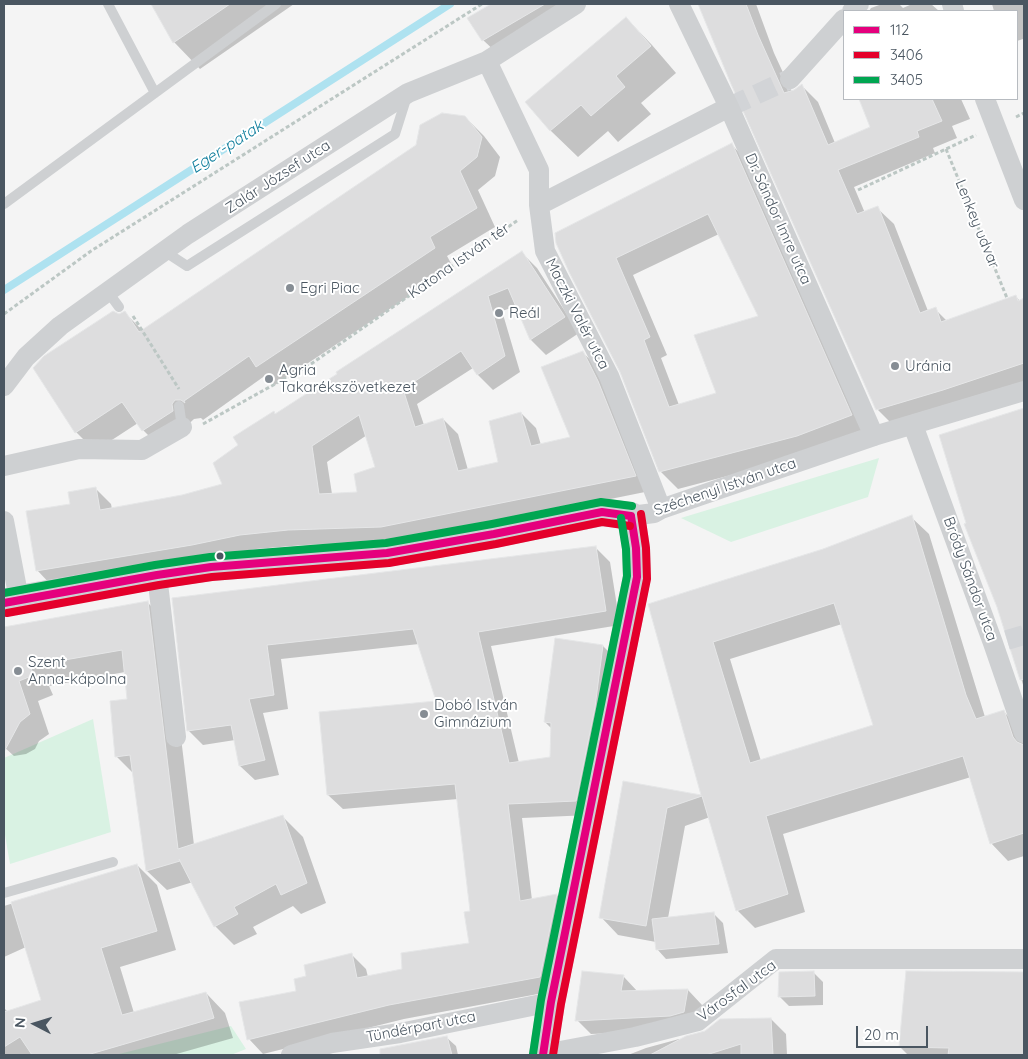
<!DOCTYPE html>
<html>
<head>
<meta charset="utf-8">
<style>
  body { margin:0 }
  #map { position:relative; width:1028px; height:1059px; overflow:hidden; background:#f4f4f4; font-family:Quicksand,sans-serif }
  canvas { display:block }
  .frame { position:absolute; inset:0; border:5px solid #4a5661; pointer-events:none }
  .legend { position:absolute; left:843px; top:10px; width:175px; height:90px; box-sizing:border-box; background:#fff; border:1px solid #b7bbc0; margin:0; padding:6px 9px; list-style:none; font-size:15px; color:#4a5661 }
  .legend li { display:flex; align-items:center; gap:10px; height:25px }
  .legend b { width:25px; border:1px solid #b7bbc0 }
  .north { position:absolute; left:10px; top:999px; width:50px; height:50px; -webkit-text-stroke:4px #fff; paint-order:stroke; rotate:275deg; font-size:14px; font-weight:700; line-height:20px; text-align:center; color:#4a5661 }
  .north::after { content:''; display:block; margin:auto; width:18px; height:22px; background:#4a5661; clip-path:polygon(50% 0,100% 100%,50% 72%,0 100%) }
  .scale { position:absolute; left:856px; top:1026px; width:72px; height:22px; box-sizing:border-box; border:2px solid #4a5661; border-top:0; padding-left:6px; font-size:15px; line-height:18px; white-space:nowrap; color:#4a5661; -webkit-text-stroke:4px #fff; paint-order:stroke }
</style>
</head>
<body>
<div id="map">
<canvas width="1028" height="1059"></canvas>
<div class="frame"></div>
<ul class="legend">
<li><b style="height:6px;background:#e5007d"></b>112</li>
<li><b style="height:6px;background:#e4002b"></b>3406</li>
<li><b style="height:6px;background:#00a651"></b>3405</li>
</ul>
<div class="north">N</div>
<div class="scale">20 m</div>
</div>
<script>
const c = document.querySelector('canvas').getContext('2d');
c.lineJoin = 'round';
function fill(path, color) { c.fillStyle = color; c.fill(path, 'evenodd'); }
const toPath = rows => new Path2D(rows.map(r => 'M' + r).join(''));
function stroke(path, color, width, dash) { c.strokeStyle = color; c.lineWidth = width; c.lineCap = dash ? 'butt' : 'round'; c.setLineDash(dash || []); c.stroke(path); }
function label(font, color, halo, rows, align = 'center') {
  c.font = font + ' Quicksand,sans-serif'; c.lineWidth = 4; c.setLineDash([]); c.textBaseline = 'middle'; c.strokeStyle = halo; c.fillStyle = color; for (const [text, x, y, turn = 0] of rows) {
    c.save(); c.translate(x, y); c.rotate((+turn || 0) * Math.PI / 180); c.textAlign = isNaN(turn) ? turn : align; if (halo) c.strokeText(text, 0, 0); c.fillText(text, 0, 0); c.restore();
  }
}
const green = toPath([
  [879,458,868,497,731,542,681,518],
  [93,719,111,832,10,864,4,829,4,758],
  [231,1026,246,1049,231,1055,115,1055]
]);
const shadow = toPath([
  [152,4,294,4,200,69,174,42],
  [493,4,583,4,498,54,483,40,468,18],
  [700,4,756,4,774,53,792,92,802,86,818,102,835,143,872,128,860,99,961,99,970,119,952,126,957,138,933,148,935,153,854,187,865,213,877,208,894,224,928,311,935,309,947,321,1016,297,1020,301,1024,300,1024,385,894,426,877,409,732,83],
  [882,4,899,4,903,8,912,4,931,4,939,11,869,11,871,8],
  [992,4,1024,4,1024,42,1023,39,1017,41,1017,11,994,11],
  [626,18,652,45,676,73,641,103,651,114,618,142,608,131,578,157,551,131,527,102],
  [465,117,484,136,500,157,495,176,478,190,495,227,447,256,453,267,275,385,266,375,203,420,201,418,194,419,162,449,143,430,138,423,95,451,76,432,34,368,124,312,143,331],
  [732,145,749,163,868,432,815,453,678,489,660,471,621,371,570,271],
  [719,234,759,317,718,394,679,405,661,358,667,355,633,275],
  [522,253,537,268,579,333,546,355,531,340,517,306,502,311,520,372,493,390,477,374,473,368,417,404,424,425,443,419,458,434,468,470,499,463,521,413,536,428,541,445,572,438,582,352,598,367,650,491,397,542,304,545,256,549,124,574,52,586,37,570,71,505,95,488,111,504,112,509,183,496,224,485,276,415],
  [367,435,377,468,359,493,332,494,327,462],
  [1024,409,1024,688,998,606,968,524,940,435],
  [911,517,929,534,985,717,1003,711,1021,729,1024,737,1024,856,1008,861,991,843,971,777,783,834,805,912,755,928,737,910,710,817,685,826,668,918,714,914,723,923,728,953,666,959,657,949,656,942,618,935,601,917,624,783,703,796,649,605,824,550],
  [842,624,874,726,761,761,730,659],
  [596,548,610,562,620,625,491,646,519,763,551,758,552,729,545,722,603,646,617,660,590,815,522,818,532,900,557,895,571,909,554,991,404,1019,263,1054,249,1039,298,992,307,977,352,955,366,969,368,977,403,970,470,944,471,912,458,799,343,809,328,795,438,702,419,644,281,659,288,709,263,713,279,775,255,780,240,766,235,740,203,745,188,730,173,599],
  [148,603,167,622,194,845,283,817,303,837,326,903,301,914,293,906,253,927,257,934,234,945,215,926,193,882,167,890,147,871,134,774,116,756,128,700,125,672,49,686,53,695,38,701,49,734,39,741,35,749,26,754,14,756,4,747,4,628],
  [137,865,157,885,176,950,120,967,134,1013,206,993,225,1013,233,1038,173,1055,4,1055,4,1008,8,1012,42,1001,26,947,4,957,4,906],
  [813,972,823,982,823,1005,789,1006,779,996,779,974],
  [907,972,1024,973,1024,1055,908,1055,900,1047],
  [583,973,624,977,638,992,688,990,702,1005,698,1026,685,1030,591,1034,577,1020],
  [771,1019,786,1034,787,1055,628,1055,646,1048,679,1039,680,1041],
  [446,1037,456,1046,458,1055,409,1055,407,1045]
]);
const stream = toPath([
  [4,290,450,4]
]);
const building = toPath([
  [151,4,230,4,173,43,151,4],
  [491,4,545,4,482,41,467,18,491,4],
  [698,4,746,4,758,35,784,93,794,90,802,84,828,145,870,127,859,99,932,99,942,121,917,131,919,137,838,170,857,214,878,206,920,313,936,307,941,322,1016,295,1018,301,1024,298,1024,363,943,390,876,410,731,84,698,4],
  [626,17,651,46,616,76,625,87,591,116,581,105,550,131,525,102,626,17],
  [442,113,465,116,482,137,477,157,460,171,477,208,430,237,435,248,256,367,249,356,184,401,185,403,181,400,175,400,172,404,173,411,142,431,122,402,75,433,33,368,44,356,113,311,119,314,125,311,139,332,416,145,420,125,442,113],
  [732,143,852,415,797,436,659,472,620,372,569,272,556,243,555,233,732,143],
  [708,214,758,316,694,335,716,393,669,407,644,340,650,337,616,258,708,214],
  [522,251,565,317,530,340,508,288,488,296,505,356,477,375,461,351,403,389,415,427,443,418,458,471,498,462,489,421,521,412,531,446,570,437,541,367,583,351,598,381,636,476,381,527,288,530,240,535,192,545,36,571,26,511,70,504,68,492,96,487,100,510,182,495,222,484,213,463,238,445,233,437,274,411,275,414,337,374,336,372,522,251],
  [359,415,375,467,354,474,357,492,319,494,312,446,359,415],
  [1024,408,1024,679,1020,680,997,607,964,524,966,523,939,435,1024,408],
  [912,515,966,695,976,719,1004,710,1013,737,1017,742,1024,745,1024,833,990,844,963,756,766,816,788,894,736,911,702,796,667,808,646,926,599,918,623,781,701,795,648,604,823,549,912,515],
  [834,603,873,725,750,763,713,642,834,603],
  [596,546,606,611,478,632,509,763,550,757,551,723,544,722,555,638,603,645,595,707,576,801,508,804,520,901,557,894,540,977,389,1005,247,1040,239,1002,296,991,294,979,306,976,304,965,352,953,357,978,402,969,401,953,469,943,464,912,470,911,455,784,327,795,319,712,436,701,413,629,267,645,274,695,249,699,265,760,239,766,231,725,187,731,172,598,596,546],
  [148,601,178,849,283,815,307,883,281,895,276,884,234,907,238,914,214,927,179,859,180,861,146,871,130,755,115,757,110,701,127,699,122,650,30,666,34,675,19,681,30,714,20,722,4,752,4,627,148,601],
  [137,864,157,931,101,948,122,1015,206,992,214,1018,87,1055,32,1055,20,1037,4,1047,4,1012,41,1000,11,902,137,864],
  [714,912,719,944,656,950,652,919,714,912],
  [582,971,624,975,621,991,688,989,684,1012,670,1016,575,1021,582,971],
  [814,971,815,996,778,997,779,972,814,971],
  [906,971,1024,972,1024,1055,948,1055,949,1048,899,1047,906,971],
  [771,1018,773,1055,741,1055,741,1044,706,1055,650,1055,686,1036,705,1031,720,1019,771,1018],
  [447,1036,452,1055,380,1055,380,1049,447,1036]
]);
const streetTunnel = toPath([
  [729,107,790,79],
  [1007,640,1024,635]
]);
const path = toPath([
  [1016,117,1024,113],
  [946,149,1007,298],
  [858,190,976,135],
  [4,314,91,251,482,4],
  [133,316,179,389],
  [203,424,311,364,518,220]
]);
const lane = toPath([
  [108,4,155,93],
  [4,204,276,4],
  [164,251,187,266,395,134,407,96],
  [108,292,119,307],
  [179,406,182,427],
  [4,893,113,862]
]);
const street = toPath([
  [679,4,729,107,874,436],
  [952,4,954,11],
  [852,11,859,4],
  [487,61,539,170,539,205,545,251,609,376,661,509],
  [790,79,844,19],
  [985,99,1024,200],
  [539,205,729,107],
  [4,386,26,357,60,326,188,234,408,93,487,61,576,4],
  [913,425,993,643,1024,733],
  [4,466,79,449,142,450,182,427],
  [631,516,654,513,661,509,874,436,1024,391],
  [4,521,19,599],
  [157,575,176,737],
  [544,1054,635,1037,698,1021,776,959,1024,959],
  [291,1055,332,1043,400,1033,551,1002]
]);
const secondary = toPath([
  [4,603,19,599,157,575,211,567,387,553,494,534,602,512,631,516,636,548,637,577,551,1002,543,1055]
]);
const bus1 = toPath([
  [4,603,157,575,211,567,387,553,494,534,602,512,631,516],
  [543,1055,551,1002,637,577,636,548,631,516]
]);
const bus2 = toPath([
  [7,613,159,585,212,577,389,563,496,544,602,522,630,526],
  [553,1055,561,1004,647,579,646,548,641,514]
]);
const bus3 = toPath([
  [4,593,155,565,210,557,386,543,492,524,601,502,632,506],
  [533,1054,541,1000,627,576,626,549,621,518]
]);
const markers = [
  [290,288,5,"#868d94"],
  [499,313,5,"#868d94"],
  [895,366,5,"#868d94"],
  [269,379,5,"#868d94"],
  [220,556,4.5,"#4a5661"],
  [18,671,5,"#868d94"],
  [424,714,5,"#868d94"]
];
const streetNames = [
  ["Zalár József utca",278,177,-33],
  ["Dr. Sándor Imre utca",778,219,66],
  ["Lenkey udvar",977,224,68],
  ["Katona István tér",459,261,-35],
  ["Maczki Valér utca",577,314,63],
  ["Széchenyi István utca",725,487,-19],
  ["Bródy Sándor utca",970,579,70],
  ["Városfal utca",737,991,-36],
  ["Tündérpart utca",421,1027,-11]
];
const poiNames = [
  ["Egri Piac",300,288],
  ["Reál",509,313],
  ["Uránia",905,366],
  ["Agria",279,370],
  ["Takarékszövetkezet",279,387],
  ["Szent",28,662],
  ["Anna-kápolna",28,679],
  ["Dobó István",434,705],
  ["Gimnázium",434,722]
];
const waterNames = [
  ["Eger-patak",227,147,-33]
];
fill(green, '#d9f2e3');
fill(shadow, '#0003');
stroke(stream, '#aee2f0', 8);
fill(building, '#ddddde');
stroke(building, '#e5e6e7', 1);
stroke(streetTunnel, '#d2d4d7', 20, [20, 10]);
stroke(path, '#bcc7c4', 3, [4, 2.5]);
stroke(lane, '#ced0d2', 10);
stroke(street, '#ced0d2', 20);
stroke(secondary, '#ced0d4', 28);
stroke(bus1, '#e5007d', 8);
stroke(bus2, '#e4002b', 8);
stroke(bus3, '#00a651', 8);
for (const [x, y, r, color] of markers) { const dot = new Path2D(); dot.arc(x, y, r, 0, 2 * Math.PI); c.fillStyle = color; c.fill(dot); stroke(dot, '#fff', 2); }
label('15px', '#4a5661', '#fff', streetNames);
label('15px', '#4a5661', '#fff', poiNames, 'left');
label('italic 16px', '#0c7c9b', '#fff', waterNames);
</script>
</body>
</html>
